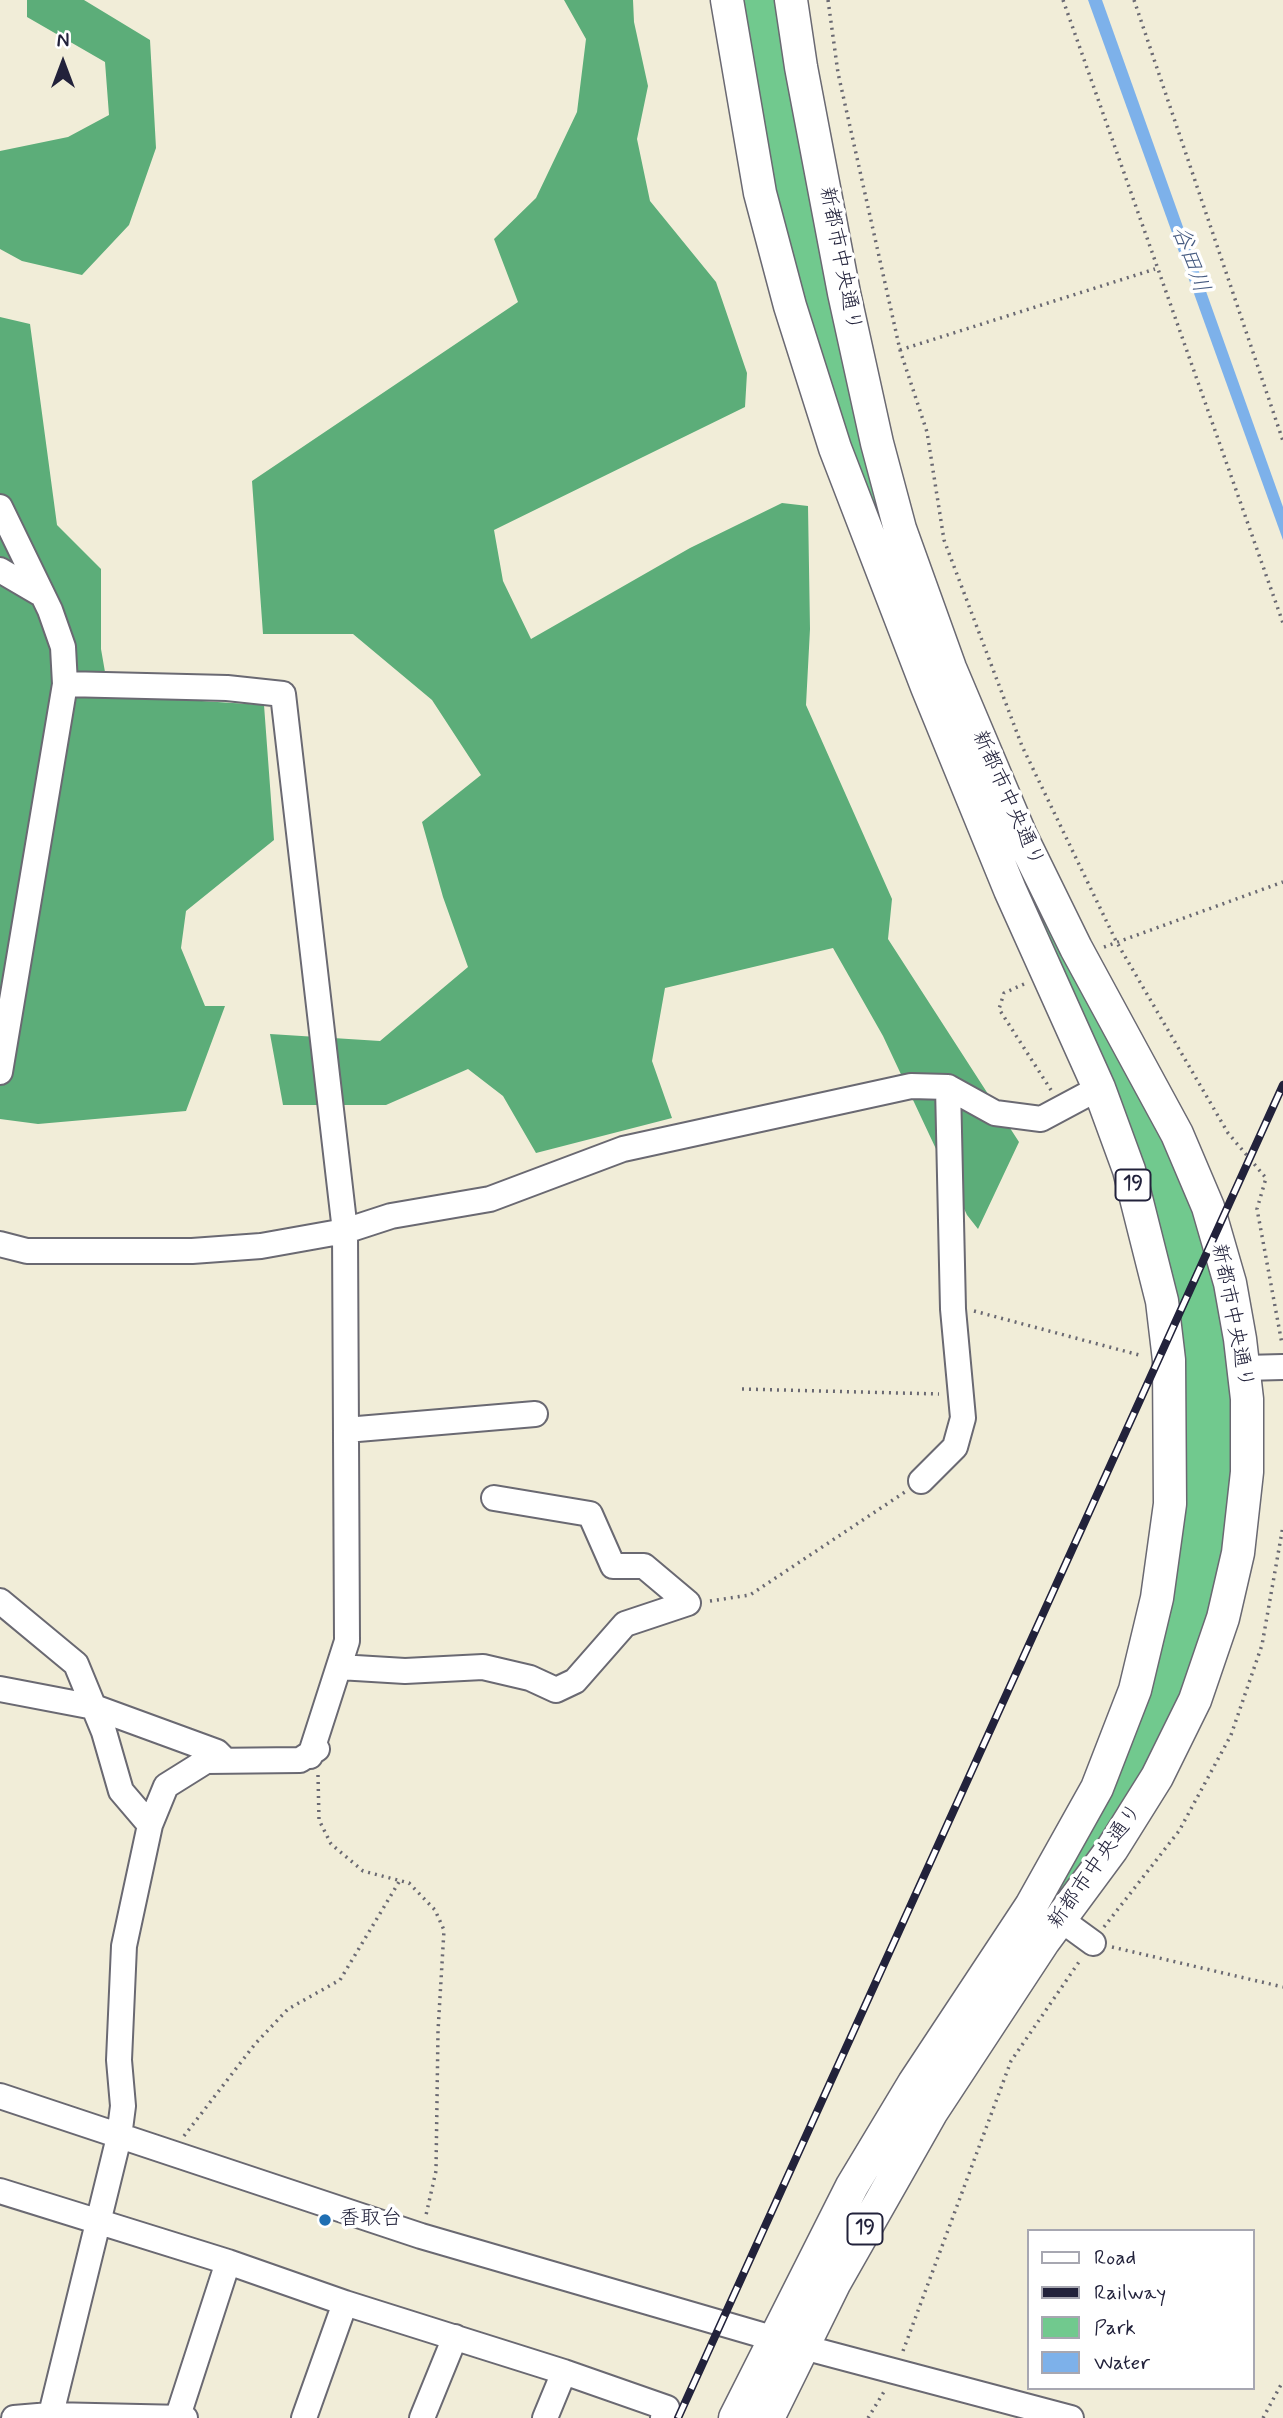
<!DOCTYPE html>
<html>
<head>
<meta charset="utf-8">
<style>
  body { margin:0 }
  #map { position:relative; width:1283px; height:2418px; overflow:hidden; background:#f1edd8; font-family:Mynerve,sans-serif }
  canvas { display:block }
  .legend { position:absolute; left:1027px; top:2229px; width:228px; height:161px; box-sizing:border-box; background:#fff; border:2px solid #a7a7b1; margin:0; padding:9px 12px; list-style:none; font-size:21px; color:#22223b }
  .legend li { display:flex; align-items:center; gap:14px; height:35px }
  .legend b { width:35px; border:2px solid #a7a7b1 }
  .north { position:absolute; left:28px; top:28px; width:70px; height:70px; -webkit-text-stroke:5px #fff; paint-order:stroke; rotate:0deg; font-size:19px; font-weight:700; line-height:28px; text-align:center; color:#22223b }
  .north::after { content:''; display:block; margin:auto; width:24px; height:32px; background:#22223b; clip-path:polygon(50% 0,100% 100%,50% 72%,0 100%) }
</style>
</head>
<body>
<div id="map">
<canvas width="1283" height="2418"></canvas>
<ul class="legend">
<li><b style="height:9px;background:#fff"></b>Road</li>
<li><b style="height:9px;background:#22223b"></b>Railway</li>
<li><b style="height:19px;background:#71c98e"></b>Park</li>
<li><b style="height:19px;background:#7db1ea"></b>Water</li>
</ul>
<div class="north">N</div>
</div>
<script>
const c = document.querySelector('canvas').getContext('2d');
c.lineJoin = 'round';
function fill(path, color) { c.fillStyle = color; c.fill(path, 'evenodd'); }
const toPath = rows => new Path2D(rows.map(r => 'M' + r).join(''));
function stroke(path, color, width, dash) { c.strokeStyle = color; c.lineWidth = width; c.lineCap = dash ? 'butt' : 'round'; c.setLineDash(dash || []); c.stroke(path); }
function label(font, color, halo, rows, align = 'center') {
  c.font = font + ' Mynerve,"Klee One",sans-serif'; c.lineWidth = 7; c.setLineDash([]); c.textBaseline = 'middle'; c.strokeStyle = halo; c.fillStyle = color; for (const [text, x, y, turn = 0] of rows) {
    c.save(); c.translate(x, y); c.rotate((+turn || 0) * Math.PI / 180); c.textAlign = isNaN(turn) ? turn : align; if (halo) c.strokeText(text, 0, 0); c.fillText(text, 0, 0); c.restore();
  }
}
const green = toPath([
  [737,0,778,0,832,303,864,446,893,553,965,740,1036,896,1166,1140,1194,1201,1216,1276,1229,1338,1236,1419,1233,1517,1221,1578,1202,1649,1175,1719,1109,1833,1048,1916,861,2195,814,2282,811,2280,858,2193,915,2099,1064,1874,1118,1767,1140,1715,1160,1645,1175,1574,1183,1513,1185,1422,1183,1377,1173,1298,1154,1213,1135,1152,961,741,848,451,802,308,774,208]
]);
const forest = toPath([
  [27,0,84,0,150,40,156,148,129,225,82,275,22,261,0,249,0,151,68,137,109,115,105,62,27,17],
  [564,0,633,0,634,22,648,86,637,139,650,201,716,282,747,373,745,407,494,530,503,581,531,639,690,548,782,503,808,506,810,629,806,705,892,899,888,939,1019,1142,978,1229,967,1215,883,1036,833,948,665,988,652,1061,672,1118,536,1153,503,1096,468,1069,386,1105,283,1105,270,1034,380,1041,468,967,443,897,422,822,481,775,432,700,353,634,263,634,252,481,518,302,494,239,536,198,577,112,586,39],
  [0,317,30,324,57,525,101,569,101,649,109,695,264,705,274,840,186,911,181,948,205,1006,225,1006,186,1111,38,1124,0,1119]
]);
const water = toPath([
  [1088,0,1102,0,1283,507,1283,540]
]);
const path = toPath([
  [828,0,838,73,900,350,927,432,944,540,1022,746,1116,941,1228,1133,1266,1178,1257,1209,1282,1344],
  [1063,0,1283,623],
  [1134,0,1283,441],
  [900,350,1155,269],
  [1104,947,1283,882],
  [1024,984,1004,993,999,1009,1051,1090],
  [974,1311,1143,1356],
  [742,1389,939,1394],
  [710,1601,750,1595,905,1492],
  [318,1775,319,1820,331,1844,363,1871,409,1883,435,1910,444,1930,438,2031,436,2171,426,2215],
  [1104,1927,1179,1831,1231,1735,1262,1645,1283,1526],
  [1112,1947,1283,1987],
  [184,2136,255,2044,288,2009,340,1980,399,1882],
  [903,2351,1011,2061,1081,1959],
  [868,2418,885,2390],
  [1263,2418,1283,2381]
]);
const minor = toPath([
  [0,507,50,610,63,647,65,684,227,688,283,694,345,1231,347,1641,310,1756],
  [0,570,39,593],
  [0,1072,65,684],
  [0,1244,27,1251,192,1251,261,1246,345,1231,391,1216,490,1199,623,1149,911,1086,948,1087,995,1113,1041,1119,1099,1088],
  [1244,1368,1283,1367],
  [346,1430,535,1414],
  [921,1481,955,1447,963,1418,953,1309,948,1087],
  [0,1601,76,1664,104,1732,121,1791,150,1825],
  [339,1667,405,1671,483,1667,530,1678,556,1690,575,1681,625,1624,688,1603,644,1566,613,1566,590,1514,494,1498],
  [0,1689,94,1707,217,1752,226,1761],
  [1060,1919,1093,1943],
  [0,2096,421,2236,803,2347,1071,2418],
  [0,2191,228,2262,345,2303,304,2418],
  [345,2303,564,2372],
  [178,2416,228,2262],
  [14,2418,50,2415,185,2418],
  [50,2418,119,2137,123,2106,119,2060,124,1946,150,1825,166,1786,206,1761,300,1760,317,1749],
  [422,2418,455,2337],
  [545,2418,564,2372,667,2408,663,2418]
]);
const major = toPath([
  [727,0,760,193,790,306,835,448,927,687,1010,890,1099,1088,1129,1170,1162,1301,1169,1360,1170,1504,1157,1598,1135,1690,1097,1788,1031,1906,914,2083,852,2186,735,2418],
  [768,2418,835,2282,931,2113,1044,1941,1112,1849,1157,1777,1195,1700,1223,1618,1238,1553,1247,1472,1247,1399,1240,1339,1230,1283,1208,1207,1177,1134,1076,948,1021,836,950,668,900,529,877,443,844,293,801,67,791,0]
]);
const rail = toPath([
  [678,2418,1283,1085]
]);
const markers = [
  [325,2220,7,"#1f6fb2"]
];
const shields = [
  [1133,1185,35],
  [865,2229,35]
];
const shieldNames = [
  ["19",1133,1185],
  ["19",865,2229]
];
const streetNames = [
  ["新都市中央通り",839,259,79],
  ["新都市中央通り",1007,799,66],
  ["新都市中央通り",1231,1316,79],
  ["新都市中央通り",1096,1867,-55]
];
const poiNames = [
  ["香取台",339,2220]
];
const waterNames = [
  ["谷田川",1189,260,70]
];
fill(green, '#71c98e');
fill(forest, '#5cad79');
fill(water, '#7db1ea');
stroke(minor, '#6a6972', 28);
stroke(major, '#6a6972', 35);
stroke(path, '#6a6972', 3.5, [2, 5]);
stroke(minor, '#fff', 24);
stroke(major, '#fff', 32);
stroke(rail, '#22223b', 8);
stroke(rail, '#fff', 5, [16]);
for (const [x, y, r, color] of markers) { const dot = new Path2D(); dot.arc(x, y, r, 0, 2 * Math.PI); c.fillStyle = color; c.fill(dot); stroke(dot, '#fff', 2.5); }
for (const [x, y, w] of shields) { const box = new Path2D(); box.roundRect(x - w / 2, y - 15.5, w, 31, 5); c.fillStyle = '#fff'; c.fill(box); stroke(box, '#22223b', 2); }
label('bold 19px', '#22223b', null, shieldNames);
label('21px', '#22223b', '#fff', streetNames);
label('21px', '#22223b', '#fff', poiNames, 'left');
label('italic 23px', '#465b81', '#fff', waterNames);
</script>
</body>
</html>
